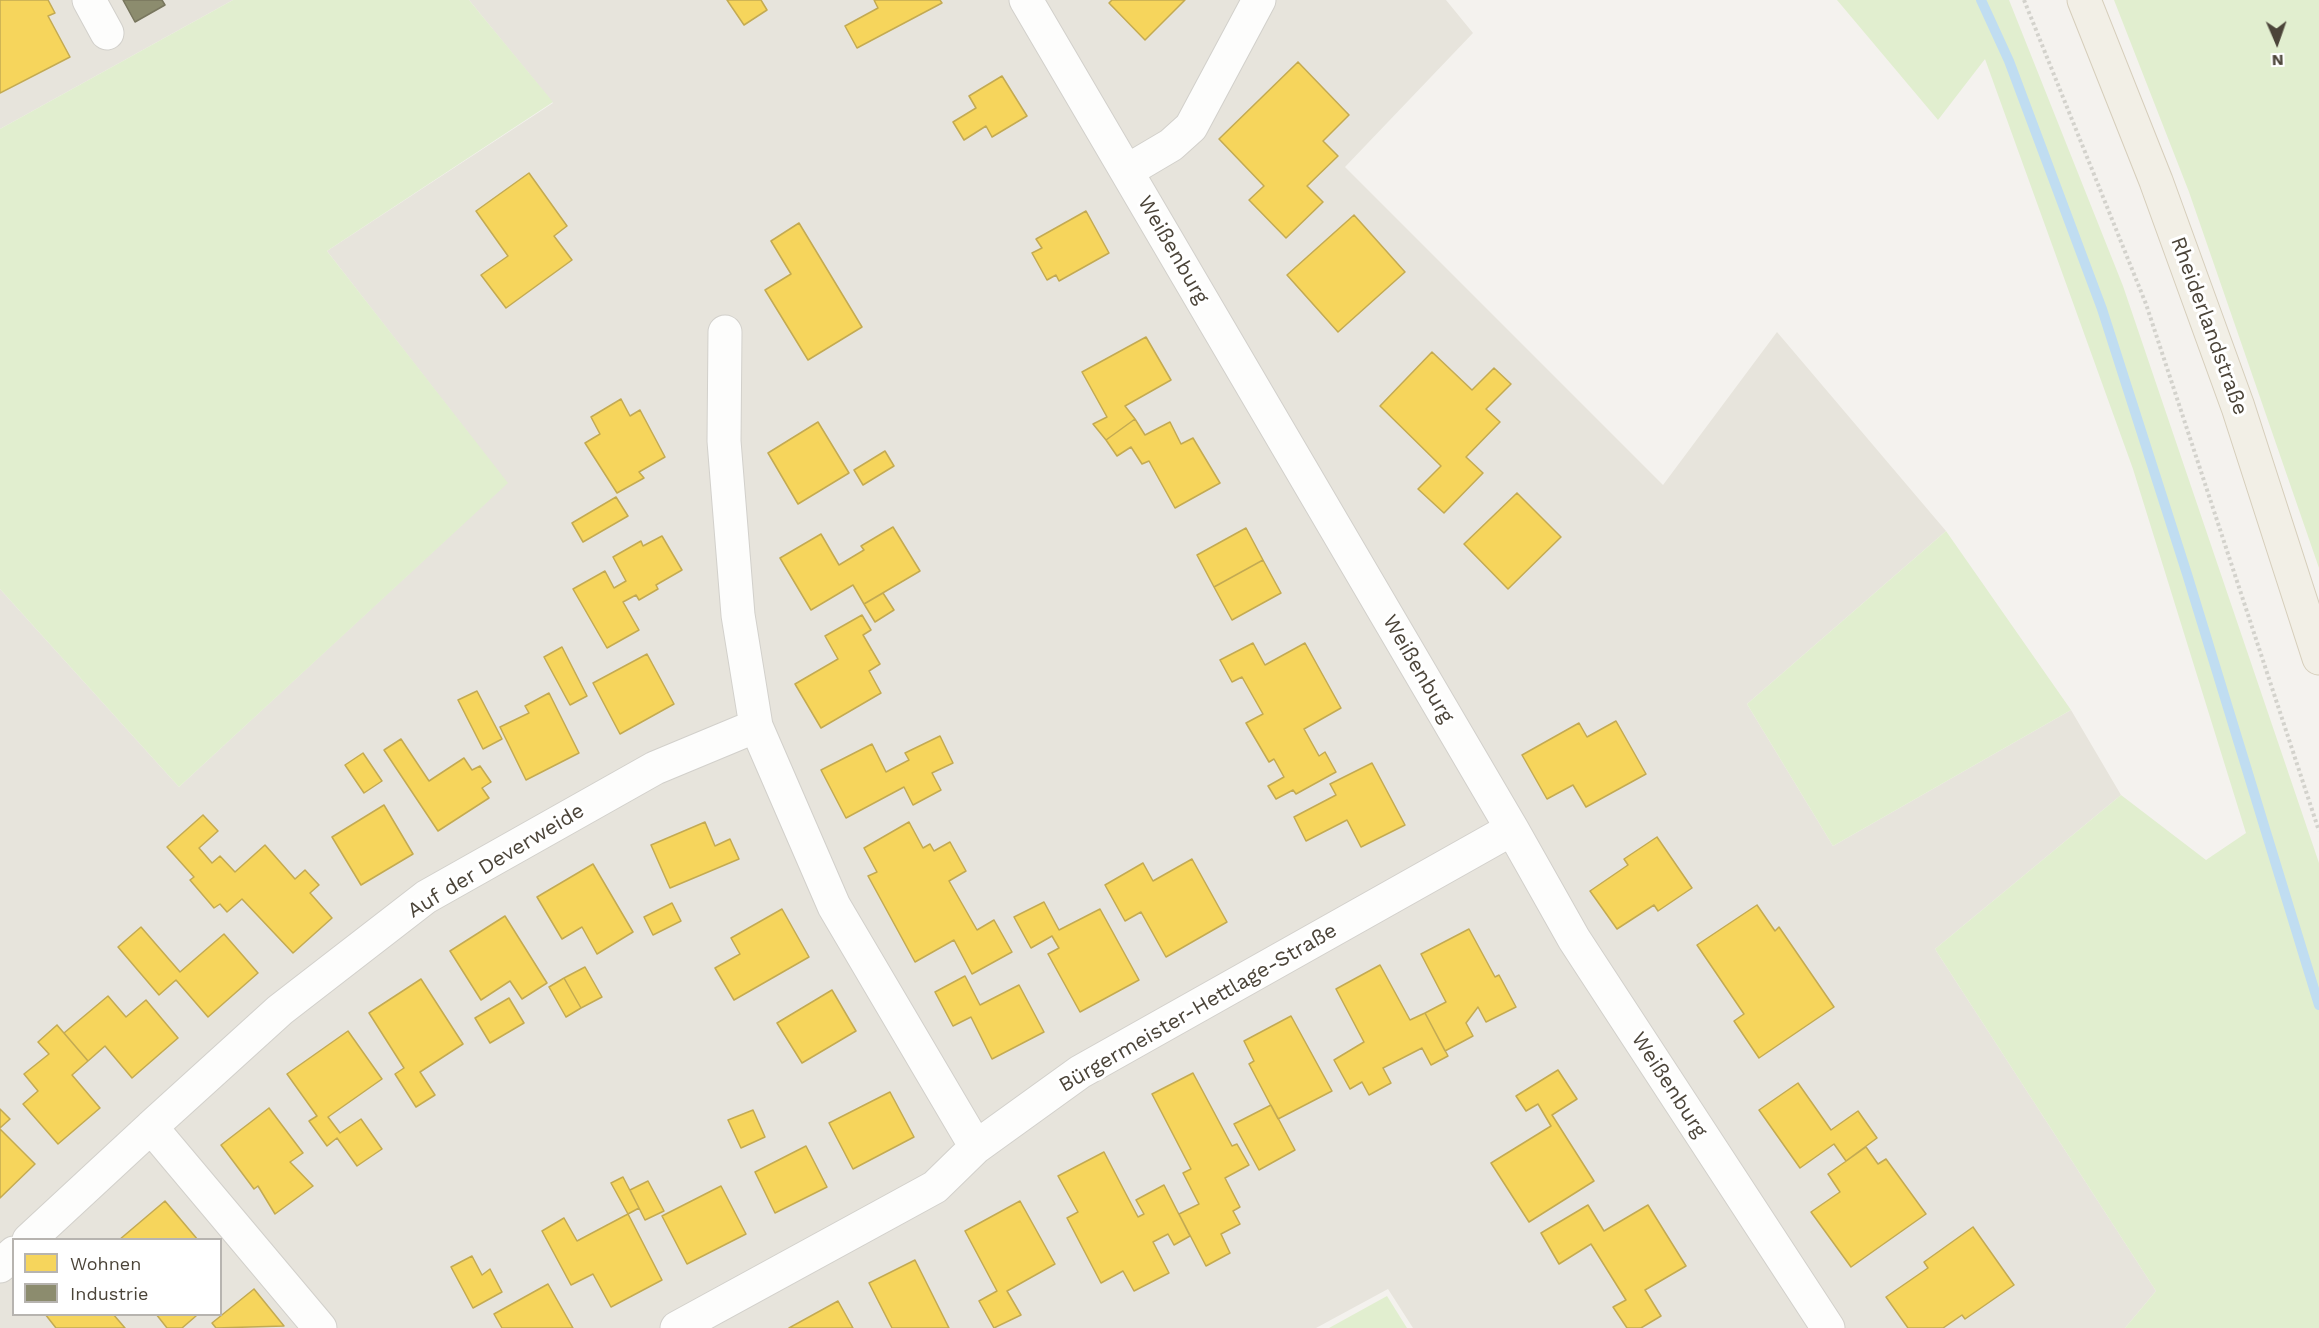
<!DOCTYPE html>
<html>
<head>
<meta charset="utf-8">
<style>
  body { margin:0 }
  #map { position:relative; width:2319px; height:1328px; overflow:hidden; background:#f4f2ee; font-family:"Work Sans",sans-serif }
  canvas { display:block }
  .legend { position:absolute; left:12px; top:1238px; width:210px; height:78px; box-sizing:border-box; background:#fff; border:2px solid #b7b4b0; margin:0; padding:8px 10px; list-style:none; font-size:18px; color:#4b4439 }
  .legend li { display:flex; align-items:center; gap:12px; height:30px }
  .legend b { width:30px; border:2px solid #b7b4b0 }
  .north { position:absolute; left:2247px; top:12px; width:60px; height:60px; -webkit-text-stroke:4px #fff; paint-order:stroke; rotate:178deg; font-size:16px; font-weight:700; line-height:24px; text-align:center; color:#4b4439 }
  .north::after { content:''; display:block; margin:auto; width:21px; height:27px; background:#4b4439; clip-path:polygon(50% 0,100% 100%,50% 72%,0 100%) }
</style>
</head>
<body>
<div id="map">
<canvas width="2319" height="1328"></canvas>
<ul class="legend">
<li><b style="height:16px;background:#f6d55c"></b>Wohnen</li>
<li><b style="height:16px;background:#8c8c6e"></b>Industrie</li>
</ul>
<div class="north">N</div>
</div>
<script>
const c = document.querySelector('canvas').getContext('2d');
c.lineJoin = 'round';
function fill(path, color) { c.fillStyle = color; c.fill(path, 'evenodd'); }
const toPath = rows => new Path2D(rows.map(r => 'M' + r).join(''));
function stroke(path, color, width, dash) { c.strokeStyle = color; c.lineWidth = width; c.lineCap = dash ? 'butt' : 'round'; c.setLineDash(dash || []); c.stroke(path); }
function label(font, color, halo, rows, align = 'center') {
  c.font = font + ' "Work Sans",sans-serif'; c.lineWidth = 6; c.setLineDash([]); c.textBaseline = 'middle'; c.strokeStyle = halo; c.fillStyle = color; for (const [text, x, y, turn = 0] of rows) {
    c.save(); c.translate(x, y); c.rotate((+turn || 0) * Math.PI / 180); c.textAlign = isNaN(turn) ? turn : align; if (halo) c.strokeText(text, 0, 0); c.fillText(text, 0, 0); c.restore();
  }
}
const residential = toPath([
  [0,0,233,0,0,129],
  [469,0,1446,0,1473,33,1345,167,1663,485,1777,332,1946,531,1747,704,1833,846,2071,710,2121,795,1935,949,2156,1291,2125,1328,1413,1328,1388,1289,1316,1328,0,1328,0,589,179,787,507,483,327,251,553,103],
  [14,1240,220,1240,220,1314,14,1314]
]);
const green = toPath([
  [233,0,469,0,553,102,327,251,508,483,179,787,0,589,0,129],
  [1837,0,2009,0,2123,286,2319,863,2319,1328,2125,1328,2156,1291,1935,949,2121,795,2206,860,2246,833,2133,469,1985,59,1938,120],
  [2114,0,2319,0,2319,568,2189,192],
  [1946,531,2071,710,1833,846,1747,704],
  [1387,1296,1407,1328,1329,1328]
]);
const homes = toPath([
  [0,0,48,0,55,13,48,16,70,57,0,93,0,0],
  [727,0,761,0,767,10,744,25,727,0],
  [874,0,940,0,942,3,857,48,845,26,878,8,874,0],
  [1112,0,1185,0,1145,40,1109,3,1112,0],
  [1298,62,1349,115,1323,141,1338,156,1307,186,1323,202,1286,238,1249,200,1264,186,1219,139,1298,62],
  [1002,76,1027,116,992,137,986,126,964,140,953,122,976,108,969,96,1002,76],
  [529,173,567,226,554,236,572,260,506,308,481,275,508,256,476,211,529,173],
  [1086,211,1109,253,1059,281,1056,275,1047,280,1032,253,1042,248,1036,239,1086,211],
  [1354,215,1405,272,1338,332,1287,275,1354,215],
  [799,223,862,327,808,360,765,290,791,274,771,241,799,223],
  [1146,337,1171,380,1125,406,1135,419,1106,440,1093,424,1107,417,1082,372,1146,337],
  [1432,352,1472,390,1494,368,1511,384,1486,409,1500,422,1466,457,1483,473,1444,513,1418,489,1441,466,1380,406,1432,352],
  [621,399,630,416,640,410,665,457,639,472,644,478,617,493,585,443,600,434,591,417,621,399],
  [1135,419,1145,435,1170,422,1181,444,1193,438,1220,483,1175,508,1149,461,1142,464,1131,447,1117,456,1106,440,1135,419],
  [818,422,849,473,798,504,768,453,818,422],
  [885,451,894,466,863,485,854,470,885,451],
  [1517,493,1561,537,1508,589,1464,544,1517,493],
  [616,497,628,516,583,542,572,523,616,497],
  [893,527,920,571,864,604,853,585,811,610,780,558,821,534,839,565,864,550,861,546,893,527],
  [1246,528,1263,560,1214,587,1197,555,1246,528],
  [662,536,682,570,656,585,658,589,639,600,636,595,623,602,639,630,607,648,573,589,605,571,614,588,626,581,613,557,641,541,643,546,662,536],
  [1263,560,1281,593,1232,620,1214,587,1263,560],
  [883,593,894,610,875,622,864,604,883,593],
  [862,615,871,630,863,635,880,664,869,671,881,693,821,728,795,684,838,659,825,636,862,615],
  [1253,643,1265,665,1305,643,1341,708,1304,729,1319,756,1325,752,1336,772,1296,794,1293,790,1276,799,1268,786,1284,777,1274,759,1269,762,1246,723,1263,714,1242,677,1232,682,1220,660,1253,643],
  [562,647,587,696,570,705,544,657,562,647],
  [647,654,674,704,620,734,593,683,647,654],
  [477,691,502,739,483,749,458,700,477,691],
  [549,693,579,753,526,780,500,727,529,713,525,706,549,693],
  [1616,721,1646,774,1586,807,1573,785,1547,799,1522,755,1579,723,1587,737,1616,721],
  [940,736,953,763,932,773,941,790,913,805,904,787,846,818,821,770,872,744,886,772,909,760,905,753,940,736],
  [401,739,429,781,464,758,472,770,480,766,491,782,482,788,489,798,438,831,384,750,401,739],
  [363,753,382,781,364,793,345,765,363,753],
  [1372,763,1405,825,1361,847,1347,820,1306,841,1294,817,1336,795,1330,784,1372,763],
  [384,805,413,854,361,885,332,837,384,805],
  [203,815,218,831,199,848,212,863,220,856,235,872,265,845,295,879,305,870,319,885,310,893,332,918,293,953,242,899,227,912,220,904,214,908,190,880,194,877,167,847,203,815],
  [705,822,715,846,730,839,739,859,670,888,651,845,705,822],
  [909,822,923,848,930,844,934,851,950,842,966,871,949,881,977,930,994,920,1012,952,972,974,954,940,915,962,868,876,877,872,864,848,909,822],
  [1657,837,1692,888,1658,911,1654,905,1617,929,1590,891,1628,865,1624,859,1657,837],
  [1192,859,1227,922,1166,957,1141,912,1125,921,1105,885,1143,863,1153,881,1192,859],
  [593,864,633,932,597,954,582,927,562,939,537,897,593,864],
  [1044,902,1059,930,1100,909,1139,980,1080,1012,1048,954,1059,948,1052,936,1031,948,1014,917,1044,902],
  [672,903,681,921,653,935,644,917,672,903],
  [1757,905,1775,931,1779,927,1834,1007,1759,1058,1734,1021,1744,1014,1697,945,1757,905],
  [782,909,809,957,734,1000,715,968,740,954,731,938,782,909],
  [505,916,547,983,522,999,510,981,481,1000,450,951,505,916],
  [141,927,180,972,224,934,258,973,208,1017,176,980,159,995,118,947,141,927],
  [1469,929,1495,977,1499,975,1516,1007,1486,1022,1478,1007,1466,1023,1473,1036,1445,1051,1425,1013,1446,1002,1421,954,1469,929],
  [1380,965,1410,1020,1425,1013,1448,1056,1431,1065,1422,1048,1383,1068,1391,1083,1369,1095,1362,1082,1350,1089,1334,1060,1364,1042,1336,989,1380,965],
  [585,967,602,997,581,1008,564,978,585,967],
  [965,976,980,1005,1019,985,1044,1032,992,1059,971,1017,953,1026,935,992,965,976],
  [564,978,581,1008,566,1017,549,987,564,978],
  [421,979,463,1044,420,1072,435,1095,416,1107,395,1074,404,1068,369,1013,421,979],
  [832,990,856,1031,802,1063,777,1023,832,990],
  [108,996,126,1017,146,1000,178,1038,132,1078,105,1046,88,1061,64,1033,108,996],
  [509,998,524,1023,490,1043,475,1018,509,998],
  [1291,1016,1332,1091,1278,1119,1249,1064,1254,1061,1244,1041,1291,1016],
  [57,1025,88,1061,72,1075,100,1108,58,1144,23,1104,38,1091,24,1074,49,1054,38,1042,57,1025],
  [348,1031,382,1079,328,1117,340,1133,361,1119,382,1149,357,1166,337,1138,327,1146,309,1121,317,1116,287,1074,348,1031],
  [1558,1070,1577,1099,1552,1115,1594,1181,1529,1222,1491,1163,1551,1126,1538,1104,1526,1111,1516,1096,1558,1070],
  [1193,1073,1232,1146,1237,1144,1249,1165,1225,1178,1240,1207,1233,1211,1240,1224,1221,1234,1230,1253,1206,1266,1179,1214,1199,1204,1183,1173,1191,1169,1152,1094,1193,1073],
  [1798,1083,1831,1130,1858,1111,1877,1138,1846,1161,1834,1144,1800,1168,1759,1110,1798,1083],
  [890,1092,914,1137,853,1169,829,1123,890,1092],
  [1271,1105,1295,1150,1259,1170,1234,1124,1271,1105],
  [269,1108,303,1153,290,1162,313,1186,275,1214,258,1186,254,1189,221,1145,269,1108],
  [0,1109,10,1119,0,1128,0,1109],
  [753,1110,765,1137,741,1148,728,1120,753,1110],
  [0,1129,35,1164,0,1198,0,1129],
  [806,1146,827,1187,775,1213,755,1172,806,1146],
  [1866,1147,1878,1164,1886,1159,1926,1214,1851,1267,1811,1212,1840,1192,1828,1174,1866,1147],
  [1104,1152,1138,1217,1144,1214,1136,1200,1164,1185,1190,1236,1174,1245,1168,1234,1153,1242,1169,1273,1134,1291,1123,1271,1101,1283,1067,1218,1078,1212,1058,1176,1104,1152],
  [623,1177,639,1208,628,1214,611,1183,623,1177],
  [648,1181,664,1211,645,1220,630,1190,648,1181],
  [721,1186,746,1234,687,1264,662,1216,721,1186],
  [165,1201,198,1240,119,1240,165,1201],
  [1020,1201,1055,1264,1007,1291,1021,1315,994,1328,979,1301,997,1291,965,1231,1020,1201],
  [1588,1205,1604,1231,1648,1205,1686,1266,1645,1290,1661,1316,1641,1328,1627,1328,1613,1307,1626,1300,1591,1244,1559,1264,1541,1233,1588,1205],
  [628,1214,662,1280,611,1307,593,1274,571,1285,542,1231,564,1218,577,1241,628,1214],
  [1973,1227,2014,1285,1965,1319,1962,1315,1943,1328,1908,1328,1886,1297,1928,1268,1924,1262,1973,1227],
  [472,1256,482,1275,490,1269,502,1292,473,1308,451,1267,472,1256],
  [915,1260,949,1328,892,1328,869,1283,915,1260],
  [548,1284,573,1328,502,1328,494,1314,548,1284],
  [254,1289,284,1326,216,1328,212,1323,254,1289],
  [838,1301,853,1328,789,1328,838,1301],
  [45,1314,113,1314,125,1328,56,1328,45,1314],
  [156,1314,194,1314,196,1316,182,1328,167,1328,156,1314]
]);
const industry = toPath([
  [123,0,162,0,165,5,135,22,123,0]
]);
const stream = toPath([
  [1981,0,2009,61,2102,309,2187,574,2319,1005]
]);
const path = toPath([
  [2024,0,2146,304,2319,831]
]);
const minor = toPath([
  [89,0,107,33],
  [1026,0,1512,829,1574,939,1828,1328],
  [1127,171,1171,145,1191,127,1259,0],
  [725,332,724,441,738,615,756,726,834,906,976,1147],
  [151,1127,280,1010,426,897,655,768,756,726],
  [29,1240,151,1127,320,1328],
  [0,1266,14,1253],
  [677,1328,935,1187,976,1147,1080,1072,1512,829]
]);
const major = toPath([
  [2084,0,2156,181,2238,407,2319,658]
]);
const streetNames = [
  ["Weißenburg",1173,250,60],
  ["Rheiderlandstraße",2209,326,70],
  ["Weißenburg",1418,669,60],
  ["Auf der Deverweide",496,861,-31],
  ["Bürgermeister-Hettlage-Straße",1198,1008,-30],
  ["Weißenburg",1669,1085,57]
];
fill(residential, '#e7e4dc');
fill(green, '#e1eecf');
fill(homes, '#f6d55c');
stroke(homes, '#c3aa52', 1.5);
fill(industry, '#8c8c6e');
stroke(industry, '#78765e', 1.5);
stroke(stream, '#c0ddf1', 10);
stroke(minor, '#d2d0cb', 35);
stroke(major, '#d6cebb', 35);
stroke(path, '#d3d2cc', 4, [3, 3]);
stroke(minor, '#fdfdfc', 33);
stroke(major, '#f2efe6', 33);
label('21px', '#4b4439', '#fff', streetNames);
</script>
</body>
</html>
